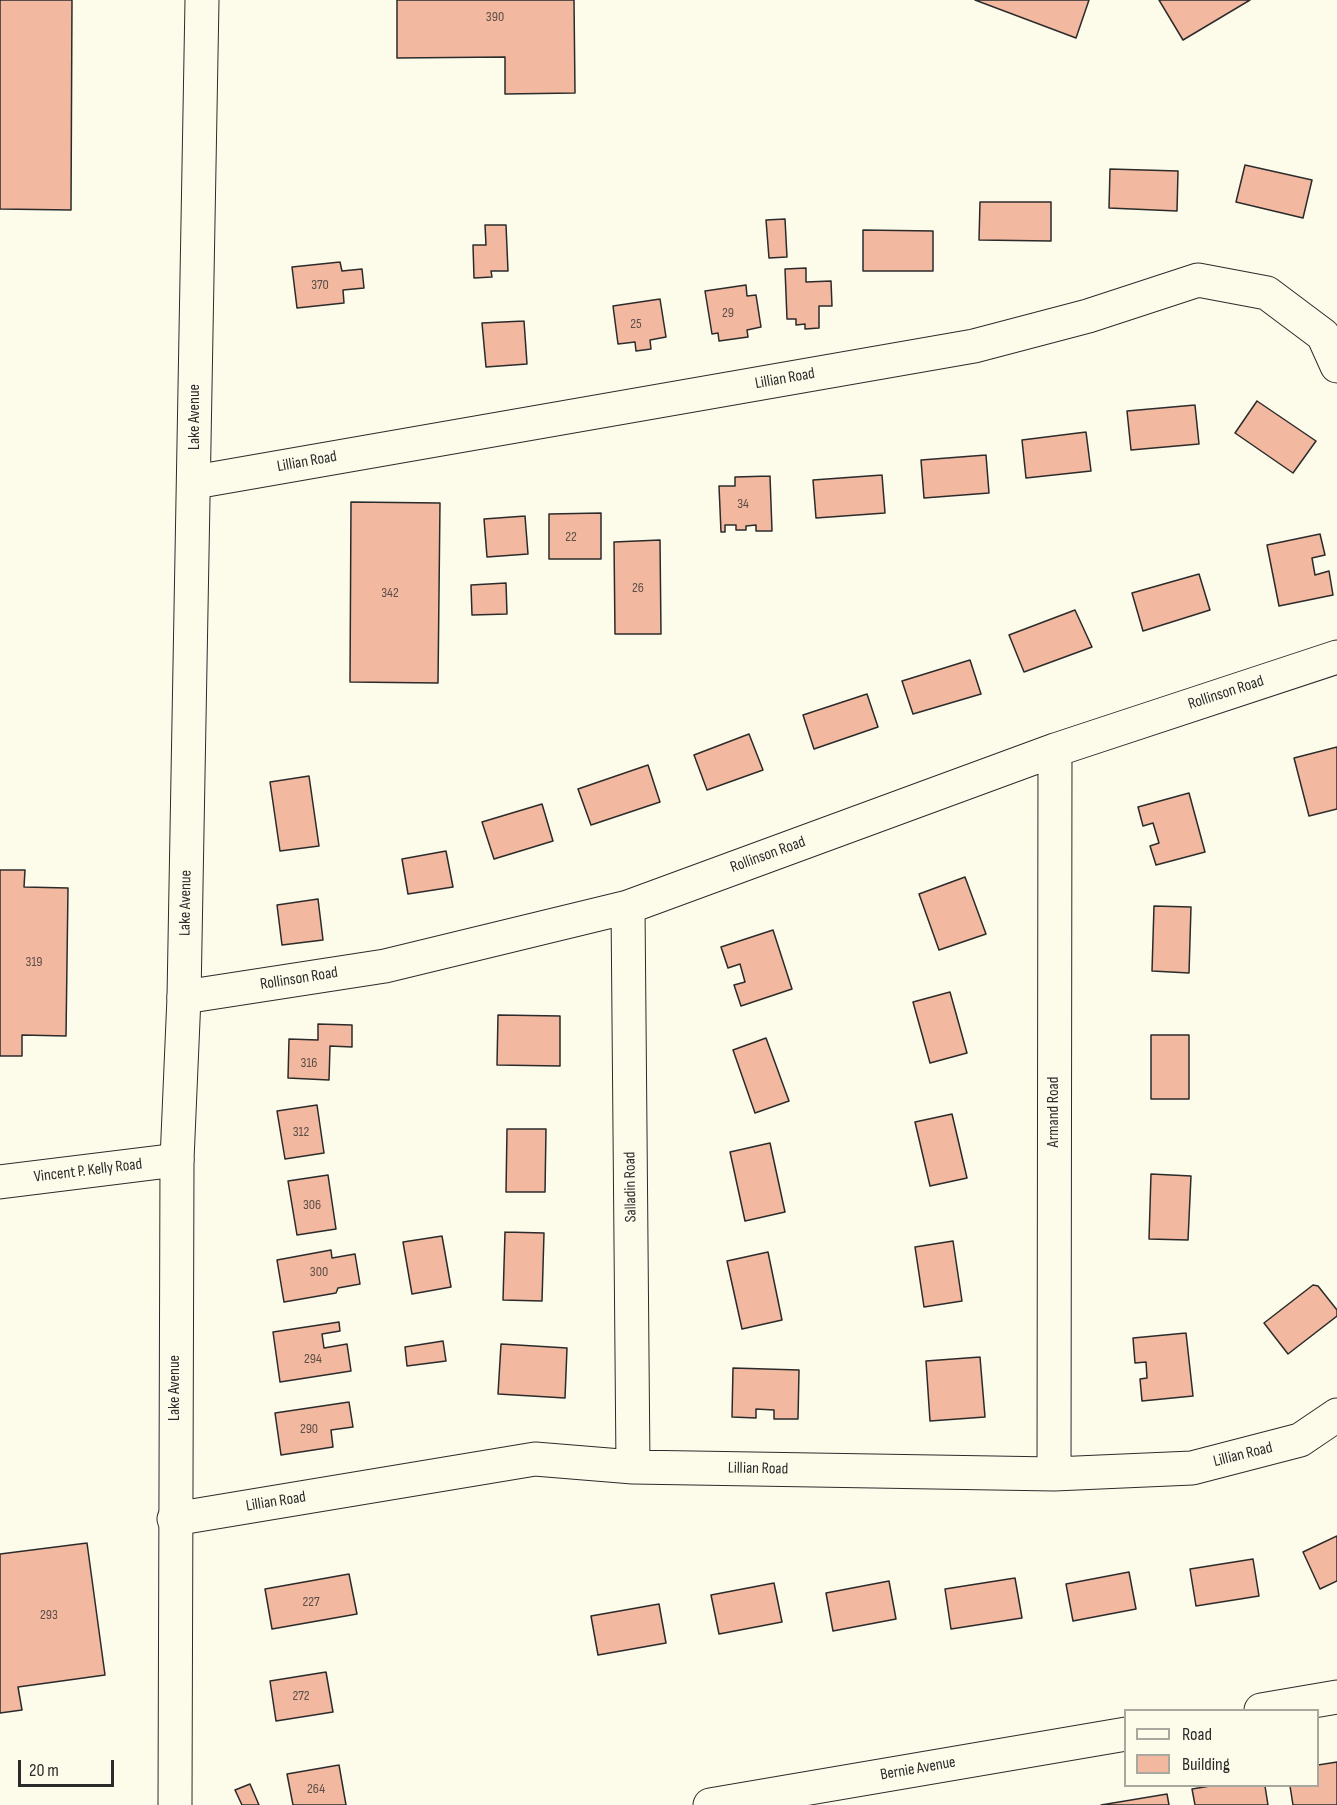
<!DOCTYPE html>
<html>
<head>
<meta charset="utf-8">
<style>
  body { margin:0 }
  #map { position:relative; width:1337px; height:1805px; overflow:hidden; background:#fdfbea; font-family:"Sofia Sans Condensed",sans-serif }
  canvas { display:block }
  .legend { position:absolute; left:1124px; top:1709px; width:195px; height:78px; box-sizing:border-box; background:#fdfbea; border:2px solid #a9a89e; margin:0; padding:8px 10px; list-style:none; font-size:18px; color:#2b2b2b }
  .legend li { display:flex; align-items:center; gap:12px; height:30px }
  .legend b { width:30px; border:2px solid #a9a89e }
  .scale { position:absolute; left:18px; top:1760px; width:96px; height:27px; box-sizing:border-box; border:3px solid #2b2b2b; border-top:0; padding-left:8px; font-size:18px; line-height:21px; white-space:nowrap; color:#2b2b2b; -webkit-text-stroke:4px #fdfbea; paint-order:stroke }
</style>
</head>
<body>
<div id="map">
<canvas width="1337" height="1805"></canvas>
<ul class="legend">
<li><b style="height:8px;background:#fdfbea"></b>Road</li>
<li><b style="height:16px;background:#f2b8a0"></b>Building</li>
</ul>
<div class="scale">20 m</div>
</div>
<script>
const c = document.querySelector('canvas').getContext('2d');
c.lineJoin = 'round';
function fill(path, color) { c.fillStyle = color; c.fill(path, 'evenodd'); }
const toPath = rows => new Path2D(rows.map(r => 'M' + r).join(''));
function stroke(path, color, width, dash) { c.strokeStyle = color; c.lineWidth = width; c.lineCap = dash ? 'butt' : 'round'; c.setLineDash(dash || []); c.stroke(path); }
function label(font, color, halo, rows, align = 'center') {
  c.font = font + ' "Sofia Sans Condensed",sans-serif'; c.lineWidth = 4.5; c.setLineDash([]); c.textBaseline = 'middle'; c.strokeStyle = halo; c.fillStyle = color; for (const [text, x, y, turn = 0] of rows) {
    c.save(); c.translate(x, y); c.rotate((+turn || 0) * Math.PI / 180); c.textAlign = isNaN(turn) ? turn : align; if (halo) c.strokeText(text, 0, 0); c.fillText(text, 0, 0); c.restore();
  }
}
const building = toPath([
  [0,0,72,0,71,210,0,209,0,0],
  [397,0,574,0,575,93,505,94,505,57,397,58,397,0],
  [975,0,1089,0,1076,38,975,0],
  [1159,0,1250,0,1183,40,1159,0],
  [1245,165,1312,180,1303,218,1236,202,1245,165],
  [1110,169,1178,171,1177,211,1109,208,1110,169],
  [980,202,1051,202,1051,241,979,240,980,202],
  [785,219,787,257,769,258,766,220,785,219],
  [485,225,506,225,508,271,491,271,492,277,474,278,473,245,486,245,485,225],
  [863,230,933,231,933,271,863,271,863,230],
  [340,262,342,271,362,269,364,288,343,290,344,303,297,308,292,267,340,262],
  [806,268,806,282,831,281,832,306,819,306,819,328,805,329,805,324,796,325,796,319,787,319,785,269,806,268],
  [746,285,747,296,756,295,761,327,747,330,748,337,719,341,718,333,712,334,705,291,746,285],
  [660,299,666,337,650,340,651,349,636,351,635,342,618,344,613,306,660,299],
  [524,321,527,364,486,367,482,323,524,321],
  [1257,401,1316,441,1293,473,1235,433,1257,401],
  [1195,405,1199,444,1131,450,1127,411,1195,405],
  [1086,432,1091,471,1026,478,1022,440,1086,432],
  [986,455,989,493,924,498,921,460,986,455],
  [882,475,885,513,816,518,813,480,882,475],
  [770,476,772,531,756,531,756,525,746,526,746,530,736,530,736,525,725,525,725,532,721,532,719,486,735,486,735,477,770,476],
  [351,502,440,503,438,683,350,682,351,502],
  [601,513,601,559,549,559,549,514,601,513],
  [525,516,528,554,487,557,484,519,525,516],
  [1320,534,1325,555,1312,558,1315,575,1329,571,1333,595,1279,606,1267,545,1320,534],
  [660,540,661,634,615,634,614,542,660,540],
  [1199,574,1210,610,1143,631,1132,593,1199,574],
  [506,583,507,614,472,615,471,585,506,583],
  [1075,610,1092,647,1024,672,1009,635,1075,610],
  [970,660,981,694,913,714,902,681,970,660],
  [867,694,878,727,814,749,803,715,867,694],
  [749,734,763,770,707,790,694,755,749,734],
  [1337,747,1337,809,1309,816,1294,758,1337,747],
  [648,765,660,802,591,825,578,789,648,765],
  [309,776,319,846,280,851,270,782,309,776],
  [1189,793,1205,852,1156,865,1150,846,1159,843,1153,823,1143,826,1138,807,1189,793],
  [542,804,553,841,494,859,482,822,542,804],
  [446,851,453,887,408,894,402,859,446,851],
  [0,870,25,870,24,887,68,888,66,1036,22,1035,22,1056,0,1056,0,870],
  [965,877,986,934,939,950,919,894,965,877],
  [318,899,323,940,282,945,277,905,318,899],
  [1154,906,1191,907,1189,973,1152,971,1154,906],
  [773,930,792,989,741,1006,734,985,745,982,740,964,728,968,721,947,773,930],
  [950,992,967,1053,930,1063,913,1002,950,992],
  [498,1015,560,1016,560,1066,497,1065,498,1015],
  [318,1024,352,1025,352,1047,330,1046,329,1080,288,1078,289,1039,318,1040,318,1024],
  [1151,1035,1189,1035,1189,1099,1151,1099,1151,1035],
  [766,1038,789,1101,755,1113,733,1050,766,1038],
  [317,1105,324,1153,285,1159,277,1111,317,1105],
  [952,1114,967,1178,930,1186,915,1122,952,1114],
  [507,1129,546,1129,545,1192,506,1192,507,1129],
  [770,1143,785,1212,745,1221,730,1152,770,1143],
  [1151,1174,1191,1176,1188,1240,1149,1239,1151,1174],
  [328,1175,336,1229,297,1235,288,1181,328,1175],
  [505,1232,544,1233,542,1301,503,1300,505,1232],
  [442,1236,451,1287,412,1294,403,1242,442,1236],
  [953,1241,962,1301,924,1307,915,1247,953,1241],
  [331,1250,332,1258,355,1254,360,1284,338,1288,336,1293,284,1302,277,1260,331,1250],
  [768,1252,782,1320,742,1329,727,1261,768,1252],
  [1313,1285,1318,1286,1337,1310,1337,1316,1288,1354,1264,1323,1313,1285],
  [339,1322,340,1331,322,1334,324,1348,347,1344,351,1371,280,1382,273,1332,339,1322],
  [1186,1333,1193,1396,1142,1401,1140,1379,1147,1378,1146,1362,1135,1363,1133,1338,1186,1333],
  [443,1341,446,1361,407,1366,405,1347,443,1341],
  [501,1344,567,1348,565,1398,498,1394,501,1344],
  [980,1357,985,1417,930,1421,926,1361,980,1357],
  [733,1368,799,1370,798,1419,774,1419,774,1410,756,1409,756,1418,732,1417,733,1368],
  [349,1402,353,1427,331,1430,333,1447,281,1455,275,1413,349,1402],
  [1337,1536,1337,1581,1320,1589,1303,1552,1337,1536],
  [87,1543,105,1675,18,1687,22,1710,0,1713,0,1554,87,1543],
  [1253,1559,1259,1596,1196,1606,1190,1569,1253,1559],
  [1129,1572,1136,1609,1073,1621,1066,1584,1129,1572],
  [349,1574,357,1614,272,1629,265,1589,349,1574],
  [1015,1578,1022,1618,951,1629,945,1589,1015,1578],
  [889,1581,896,1619,833,1631,826,1593,889,1581],
  [774,1583,782,1622,719,1634,711,1595,774,1583],
  [659,1604,666,1643,598,1655,591,1616,659,1604],
  [326,1672,333,1712,276,1721,270,1681,326,1672],
  [1337,1762,1337,1805,1293,1805,1290,1786,1318,1786,1318,1765,1337,1762],
  [339,1765,346,1805,293,1805,287,1774,339,1765],
  [250,1784,259,1805,242,1805,235,1790,250,1784],
  [1210,1786,1265,1786,1268,1805,1195,1805,1192,1789,1210,1786],
  [1167,1794,1169,1805,1101,1805,1167,1794]
]);
const minor = toPath([
  [195,482,974,346,1088,316,1198,280,1267,293,1323,335,1337,366],
  [628,907,633,1467],
  [184,997,385,966,628,907,1055,750,1337,657],
  [0,1182,177,1160],
  [1054,1474,1055,750],
  [174,1519,535,1459,633,1467,1054,1474,1192,1468,1300,1440,1337,1415],
  [1261,1710,1337,1697],
  [710,1805,1126,1734]
]);
const major = toPath([
  [175,1805,177,1160,184,997,202,0]
]);
const numberNames = [
  ["390",495,17],
  ["370",320,285],
  ["29",728,313],
  ["25",636,324],
  ["34",743,504],
  ["22",571,537],
  ["26",638,588],
  ["342",390,593],
  ["319",34,962],
  ["316",309,1063],
  ["312",301,1132],
  ["306",312,1205],
  ["300",319,1272],
  ["294",313,1359],
  ["290",309,1429],
  ["227",311,1602],
  ["293",49,1615],
  ["272",301,1696],
  ["264",316,1789]
];
const streetNames = [
  ["Lillian Road",785,379,-10],
  ["Lake Avenue",195,417,-90],
  ["Lillian Road",307,462,-10],
  ["Rollinson Road",1226,693,-18],
  ["Rollinson Road",768,855,-20],
  ["Lake Avenue",186,903,-89],
  ["Rollinson Road",299,979,-9],
  ["Armand Road",1054,1112,-90],
  ["Vincent P. Kelly Road",88,1171,-7],
  ["Salladin Road",631,1187,-91],
  ["Lake Avenue",175,1388,-90],
  ["Lillian Road",1243,1455,-14],
  ["Lillian Road",758,1469,1],
  ["Lillian Road",276,1502,-9],
  ["Bernie Avenue",918,1769,-10]
];
fill(building, '#f2b8a0');
stroke(building, '#2b2b2b', 1.5);
stroke(minor, '#2b2b2b', 35);
stroke(major, '#2b2b2b', 35);
stroke(minor, '#fdfbea', 33);
stroke(major, '#fdfbea', 33);
label('14px', '#5d4e48', null, numberNames);
label('16px', '#2b2b2b', '#fdfbea', streetNames);
</script>
</body>
</html>
